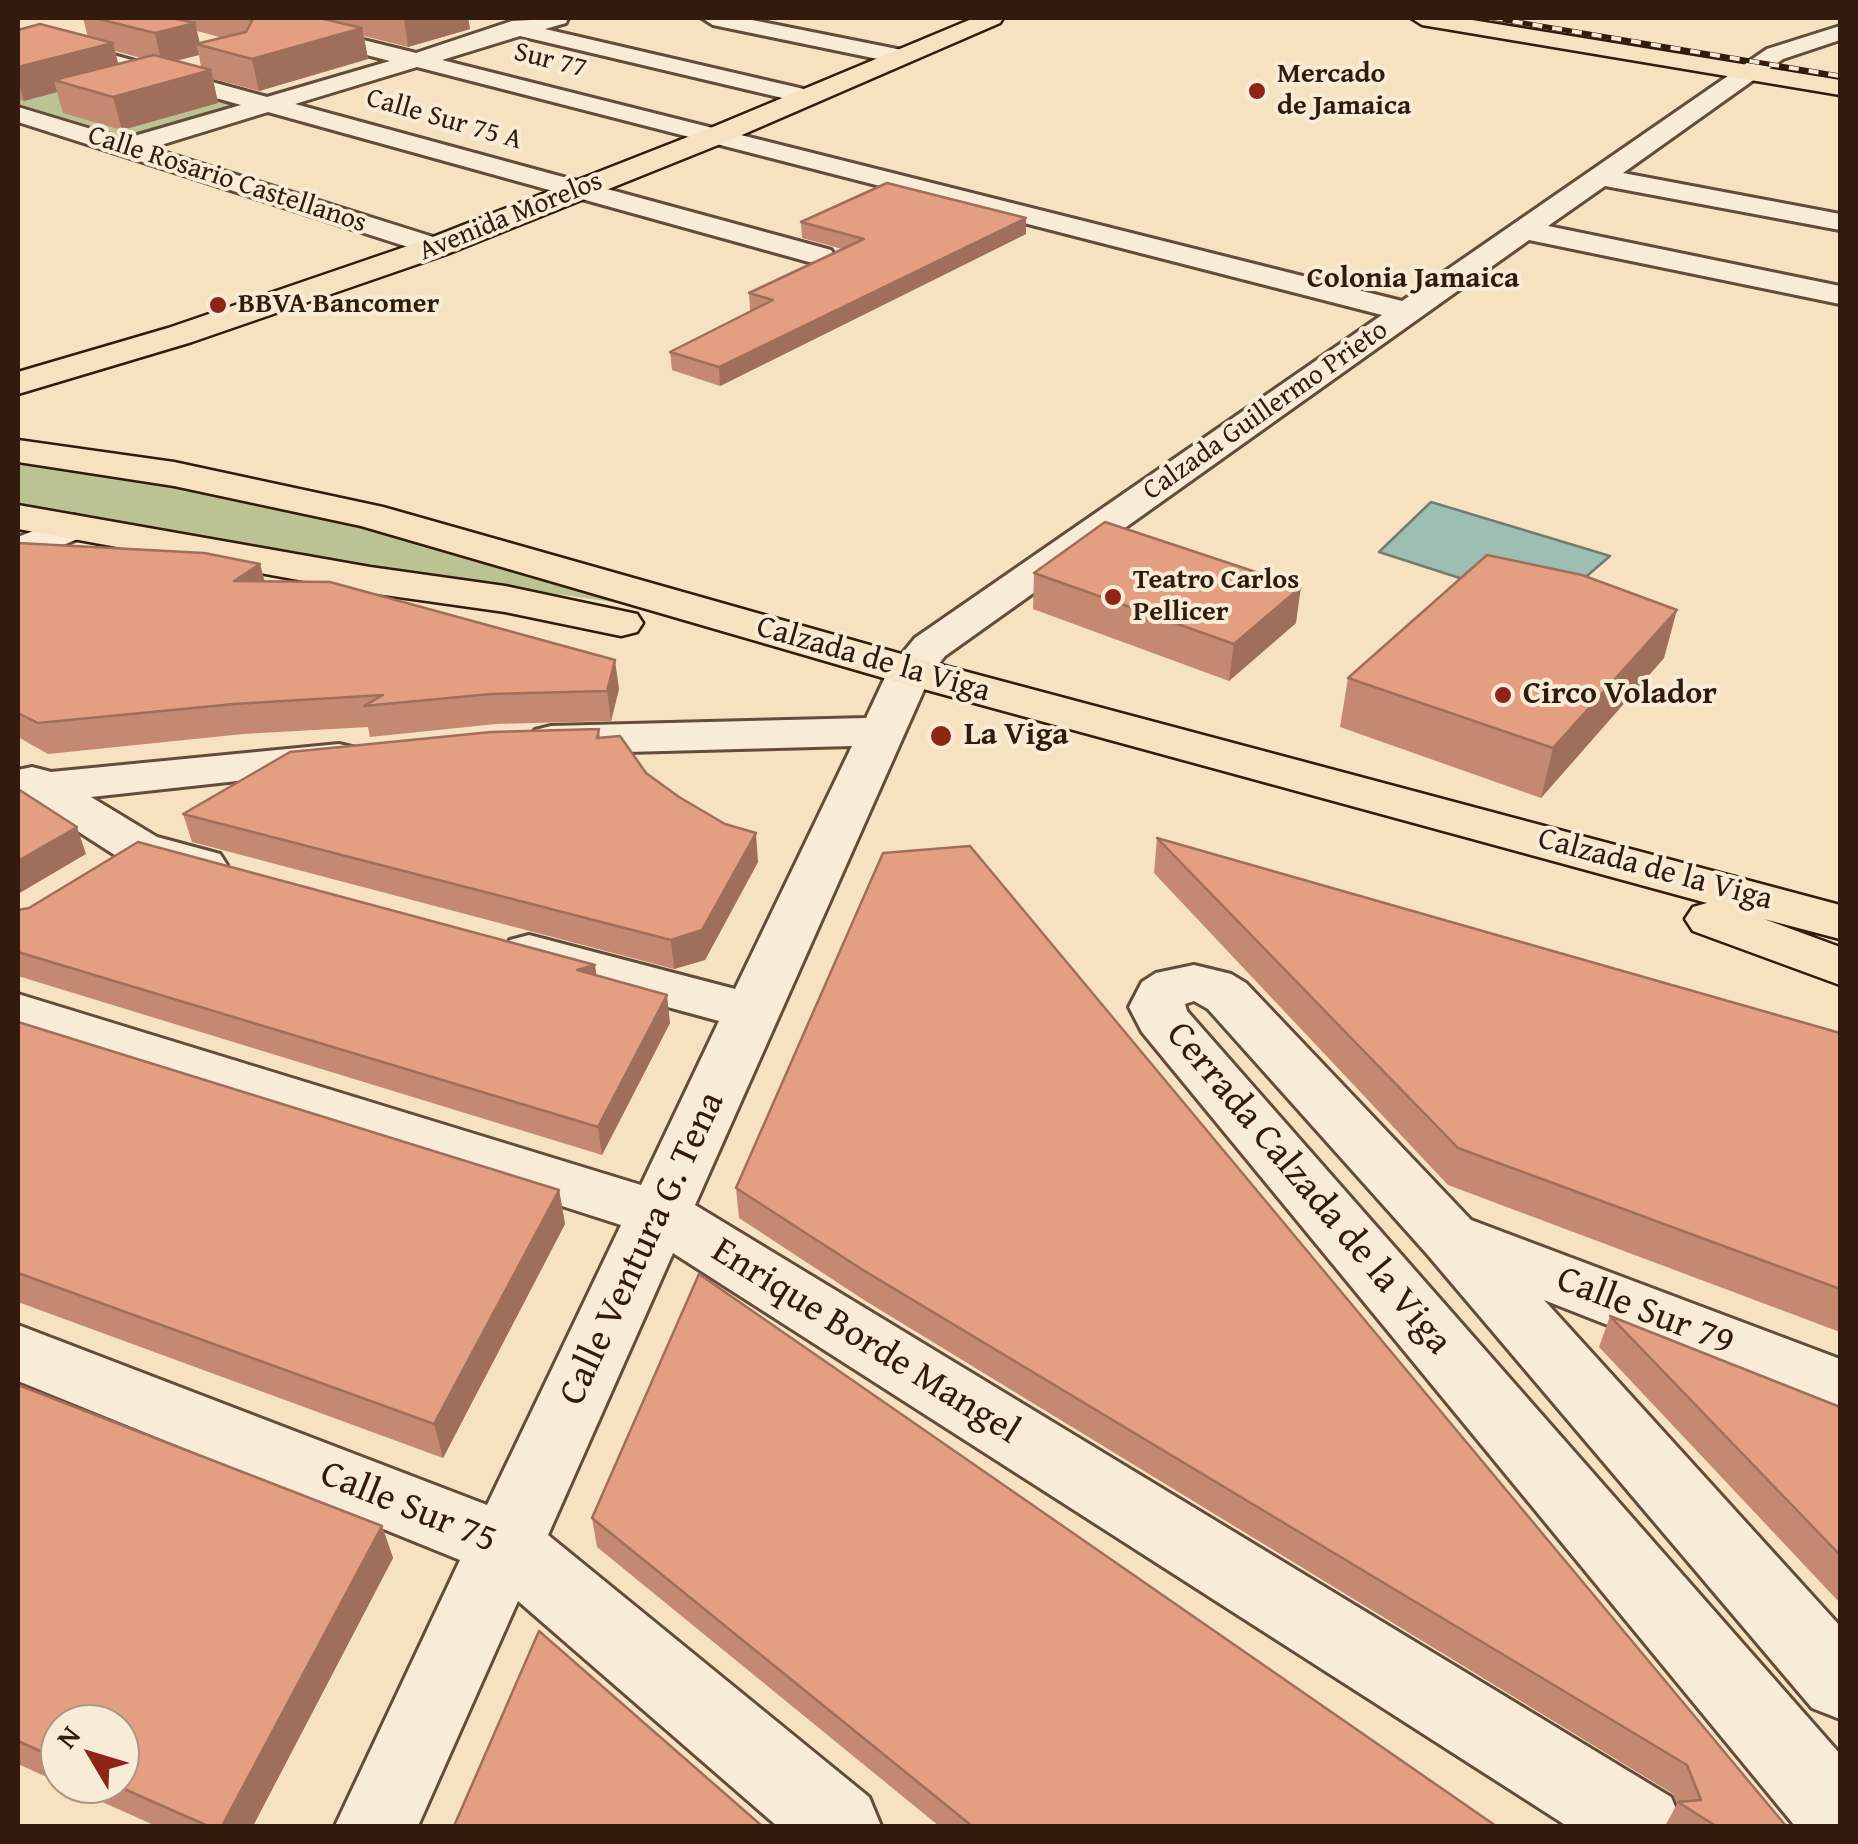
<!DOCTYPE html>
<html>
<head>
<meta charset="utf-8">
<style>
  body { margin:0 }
  #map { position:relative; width:1858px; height:1844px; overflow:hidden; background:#f6e1c1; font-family:"Gentium Book Plus",serif }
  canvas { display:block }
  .frame { position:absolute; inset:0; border:20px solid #321a0c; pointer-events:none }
  .north { position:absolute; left:40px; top:1704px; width:100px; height:100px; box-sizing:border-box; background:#f9ecd7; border:2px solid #a99886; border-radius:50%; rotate:308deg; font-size:28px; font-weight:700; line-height:40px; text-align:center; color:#321a0c }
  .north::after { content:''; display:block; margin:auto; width:35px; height:45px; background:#8f2418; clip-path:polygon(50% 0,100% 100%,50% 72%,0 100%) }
</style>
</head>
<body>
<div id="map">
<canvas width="1858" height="1844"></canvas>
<div class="frame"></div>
<div class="north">N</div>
</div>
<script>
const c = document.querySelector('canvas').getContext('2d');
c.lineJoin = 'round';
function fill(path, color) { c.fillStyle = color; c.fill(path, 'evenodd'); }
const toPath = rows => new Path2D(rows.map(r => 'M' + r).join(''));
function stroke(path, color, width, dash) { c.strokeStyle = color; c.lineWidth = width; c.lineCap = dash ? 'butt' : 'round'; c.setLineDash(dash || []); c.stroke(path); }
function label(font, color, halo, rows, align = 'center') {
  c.font = font + ' "Gentium Book Plus",serif'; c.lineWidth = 8; c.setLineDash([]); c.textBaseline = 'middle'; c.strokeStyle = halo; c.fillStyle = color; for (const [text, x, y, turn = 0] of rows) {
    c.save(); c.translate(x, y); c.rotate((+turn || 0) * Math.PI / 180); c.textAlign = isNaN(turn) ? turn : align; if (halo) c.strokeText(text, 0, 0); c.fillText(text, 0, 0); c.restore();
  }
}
const green = toPath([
  [18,59,169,86,237,105,235,110,142,137,125,137,18,105],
  [18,458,331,512,641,606,424,575,18,503]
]);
const water = toPath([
  [1431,502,1610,556,1544,613,1472,582,1379,552,1431,502]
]);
const minor = toPath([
  [240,18,274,18,416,53,512,21,568,18,566,23,545,29,808,90,820,97,808,104,520,36,442,60,1402,301,1767,49,1840,26,1840,40,1783,59,1623,173,1840,214,1840,230,1605,186,1548,226,1840,286,1840,304,1529,240,945,656,931,674,695,1205,1671,1797,1683,1826,1567,1826,673,1253,548,1535,869,1797,881,1826,777,1826,518,1601,418,1826,335,1826,460,1560,18,1381,18,1325,487,1505,621,1225,18,1031,18,994,641,1185,719,1021,510,964,502,952,510,940,529,935,735,989,852,746,551,754,535,750,528,740,535,730,551,726,866,718,888,671,915,638,1382,315,417,67,295,104,831,250,835,256,831,262,809,262,268,112,151,148,446,241,451,247,446,253,436,256,18,122,18,107,124,139,241,105,43,50,40,45,51,38,267,97,390,61,242,23,240,18],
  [702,18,742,18,902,50,914,57,902,64,713,25,702,18],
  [73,515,87,519,93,527,87,535,18,564,18,537,73,515],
  [339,744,356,748,362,758,356,768,91,797,157,837,220,854,227,865,220,876,202,880,121,859,34,803,18,804,18,770,32,767,51,772,339,744],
  [1194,965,1231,974,1246,983,1471,1220,1840,1359,1840,1416,1544,1300,1840,1626,1840,1719,1812,1708,1427,1254,1208,1009,1194,1001,1185,1004,1187,1011,1840,1754,1840,1826,1795,1826,1142,1032,1129,1007,1142,982,1156,973,1194,965]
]);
const major = toPath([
  [974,18,1003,18,1000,23,728,141,447,254,192,342,18,394,18,372,168,328,425,240,708,129,974,18],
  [1411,18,1460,18,1840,80,1840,95,1422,25,1411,18],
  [18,440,174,462,383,507,926,661,1840,905,1840,939,1764,919,1840,947,1840,985,1693,931,1685,919,1693,907,1707,903,894,681,361,526,174,486,18,462,18,440],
  [18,505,370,567,505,586,637,614,643,623,637,632,621,636,505,612,370,593,18,529,18,505]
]);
const rail = toPath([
  [1493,18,1840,76]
]);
const wall = toPath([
  [83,18,468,18,470,29,408,47,364,36,368,59,259,91,213,79,218,103,122,130,63,113,57,92,24,101,18,99,18,30,88,37],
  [197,31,223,38,200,44],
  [115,51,141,58,118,64],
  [199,55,201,68,176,61],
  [801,222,1026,234,720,386,672,370,670,352,752,310,750,310,749,293,842,249,802,238],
  [18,543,260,564,265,582,619,689,611,721,496,724,370,737,368,727,243,734,48,754,18,737],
  [1034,573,1296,623,1229,681,1033,609],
  [1664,658,1541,798,1340,727,1348,678],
  [599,729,600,738,758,862,705,960,674,969,192,842,183,814],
  [1157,838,1840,1033,1840,1332,1448,1185,1154,873],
  [883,853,1786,1826,1665,1826,1677,1804,1673,1794,864,1300,739,1218,736,1188],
  [18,910,597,976,670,1023,602,1155,18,976],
  [18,1022,559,1190,565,1224,443,1458,18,1302],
  [1610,1316,1840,1407,1840,1603,1599,1347],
  [18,1385,382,1526,393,1558,253,1826,156,1826,62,1784,120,1784,60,1724,60,1783,18,1764],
  [592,1518,1496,1826,939,1826,597,1547]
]);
const shadedWall = toPath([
  [404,18,468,18,470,29,408,47],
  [195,23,200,45,196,44,199,55,162,64,155,33],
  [362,28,368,59,259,91,252,59],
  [113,43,121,75,54,80,57,92,24,101,18,79,18,67],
  [211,70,218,103,122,130,113,97],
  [1026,218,1026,234,720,386,719,367],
  [260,564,267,593,234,581],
  [1301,587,1296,623,1229,681,1234,644],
  [1677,610,1664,658,1541,798,1553,748],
  [615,660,619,689,611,721,607,691],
  [77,827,86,854,18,894,18,861],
  [756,833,758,862,705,960,674,969,671,940],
  [595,965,599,992,577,970],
  [667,995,670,1023,602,1155,598,1127],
  [559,1190,565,1224,443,1458,434,1424],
  [382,1526,393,1558,253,1826,222,1826]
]);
const building = toPath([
  [95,18,172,18,195,23,155,33,95,18],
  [249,18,319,18,362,28,252,59,196,44,246,32,252,21,249,18],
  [40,24,113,43,18,67,18,30,40,24],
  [154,55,211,70,113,97,54,80,154,55],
  [887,183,1026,218,719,367,670,352,773,300,749,293,864,239,801,222,887,183],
  [1105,522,1301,587,1234,644,1034,573,1105,522],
  [18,543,204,553,260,564,234,581,330,582,615,660,607,691,491,694,364,706,383,695,234,704,38,723,18,713,18,543],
  [1487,555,1582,575,1677,610,1553,748,1348,678,1487,555],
  [599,729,597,738,620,736,646,773,679,797,725,824,756,833,702,930,671,940,183,814,290,752,491,732,599,729],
  [18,789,77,827,18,861,18,789],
  [1157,838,1840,1033,1840,1289,1458,1148,1157,838],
  [138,842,595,965,577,970,667,995,598,1127,18,952,18,910,29,908,138,842],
  [970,846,1786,1826,1716,1826,1678,1802,1701,1800,1687,1765,863,1270,736,1188,883,853,970,846],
  [18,1022,559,1190,434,1424,18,1273,18,1022],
  [699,1274,1496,1826,972,1826,592,1518,699,1274],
  [1610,1316,1840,1407,1840,1555,1610,1316],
  [18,1385,382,1526,222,1826,208,1826,113,1784,120,1784,120,1724,60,1724,60,1760,18,1741,18,1385],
  [539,1631,762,1826,454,1826,539,1631]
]);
const markers = [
  [1257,91,10,"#8f2418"],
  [218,305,10,"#8f2418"],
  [1113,597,10,"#8f2418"],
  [1503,695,10,"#8f2418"],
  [941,736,12,"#8f2418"]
];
const farStreetnames = [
  ["Sur 77",550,61,14],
  ["Calle Sur 75 A",444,120,16],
  ["Calle Rosario Castellanos",227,180,18],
  ["Avenida Morelos",511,217,-22],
  ["Calzada Guillermo Prieto",1266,411,-35]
];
const farPoinames = [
  ["Mercado",1277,75],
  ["de Jamaica",1277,107],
  ["BBVA Bancomer",238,305],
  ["Teatro Carlos",1133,581],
  ["Pellicer",1133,613]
];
const farNeighbourhoodnames = [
  ["Colonia Jamaica",1413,279]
];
const streetNames = [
  ["Calzada de la Viga",873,660,16],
  ["Calzada de la Viga",1655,870,15]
];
const poiNames = [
  ["Circo Volador",1523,695],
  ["La Viga",964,736]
];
const nearStreetnames = [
  ["Cerrada Calzada de la Viga",1308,1189,50],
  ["Calle Ventura G. Tena",643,1249,-65],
  ["Calle Sur 79",1645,1312,21],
  ["Enrique Borde Mangel",865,1342,32],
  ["Calle Sur 75",408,1508,22]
];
fill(green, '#bbc394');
fill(water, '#9dbeb2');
stroke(water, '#727c70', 2.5);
stroke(minor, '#634c39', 6);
stroke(major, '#321a0c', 5);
fill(minor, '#f9ecd7');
fill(major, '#f6e1c1');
stroke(rail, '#321a0c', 5);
stroke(rail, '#f9ecd7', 4, [10]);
fill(wall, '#c48970');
fill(shadedWall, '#a06f5b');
fill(building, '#e49f82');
stroke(building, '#a06f5b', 2.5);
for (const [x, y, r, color] of markers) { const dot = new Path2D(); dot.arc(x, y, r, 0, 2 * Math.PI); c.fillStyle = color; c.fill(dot); stroke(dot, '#f9ecd7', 4); }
label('28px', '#321a0c', '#f9ecd7', farStreetnames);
label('bold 28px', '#321a0c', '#f9ecd7', farPoinames, 'left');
label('bold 30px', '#321a0c', '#f9ecd7', farNeighbourhoodnames);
label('32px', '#321a0c', '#f9ecd7', streetNames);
label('bold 32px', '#321a0c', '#f9ecd7', poiNames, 'left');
label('38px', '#321a0c', '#f9ecd7', nearStreetnames);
</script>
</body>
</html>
